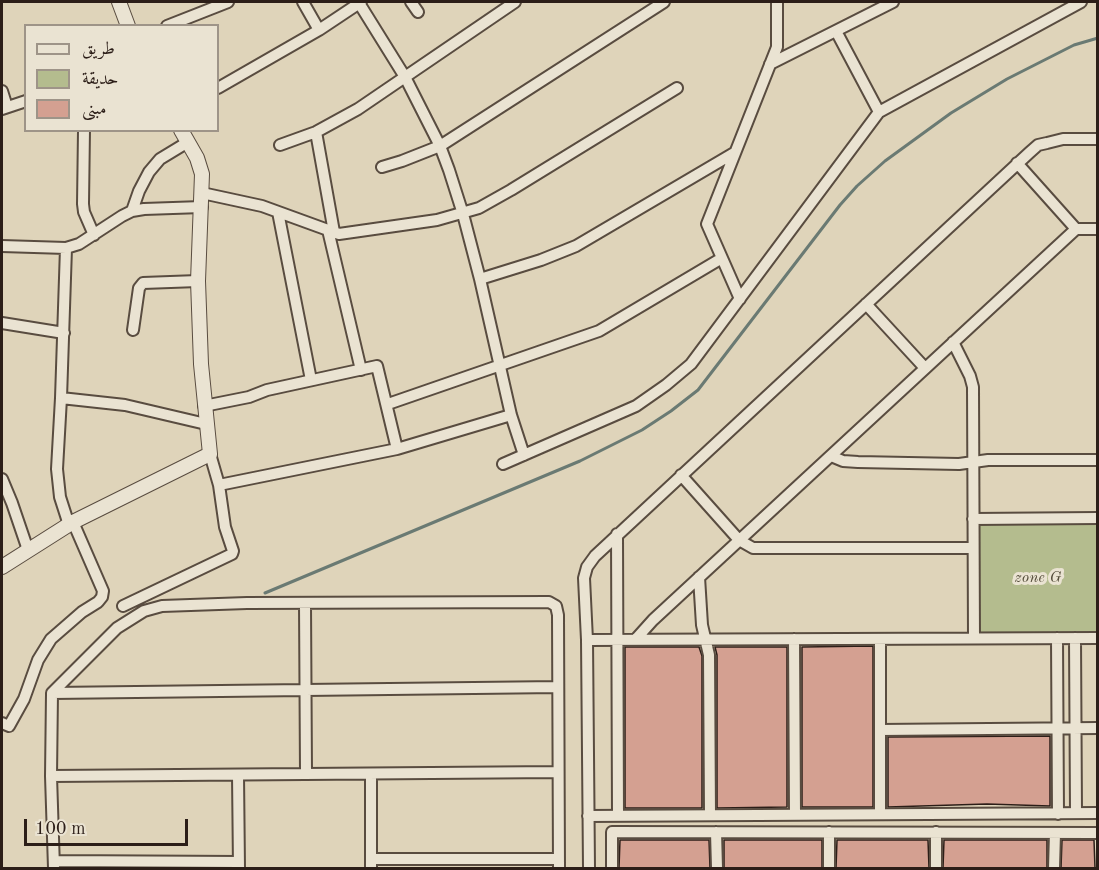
<!DOCTYPE html>
<html>
<head>
<meta charset="utf-8">
<style>
  body { margin:0 }
  #map { position:relative; width:1099px; height:870px; overflow:hidden; background:#dfd4ba; font-family:"Old Standard TT",Amiri,serif }
  canvas { display:block }
  .frame { position:absolute; inset:0; border:3px solid #2c1e18; pointer-events:none }
  .legend { position:absolute; left:24px; top:24px; width:195px; height:108px; box-sizing:border-box; background:#eae3d2; border:2px solid #9e9488; margin:0; padding:8px 10px; list-style:none; font-size:18px; color:#2c1e18 }
  .legend li { display:flex; align-items:center; gap:12px; height:30px }
  .legend b { width:30px; border:2px solid #9e9488 }
  .scale { position:absolute; left:24px; top:819px; width:164px; height:27px; box-sizing:border-box; border:3px solid #2c1e18; border-top:0; padding-left:8px; font-size:18px; line-height:21px; white-space:nowrap; color:#2c1e18; -webkit-text-stroke:4px #eae3d2; paint-order:stroke }
</style>
</head>
<body>
<div id="map">
<canvas width="1099" height="870"></canvas>
<div class="frame"></div>
<ul class="legend">
<li><b style="height:8px;background:#eae3d2"></b>طريق</li>
<li><b style="height:16px;background:#b4bc8e"></b>حديقة</li>
<li><b style="height:16px;background:#d4a091"></b>مبنى</li>
</ul>
<div class="scale">100 m</div>
</div>
<script>
const c = document.querySelector('canvas').getContext('2d');
c.lineJoin = 'round';
function fill(path, color) { c.fillStyle = color; c.fill(path, 'evenodd'); }
const toPath = rows => new Path2D(rows.map(r => 'M' + r).join(''));
function stroke(path, color, width, dash) { c.strokeStyle = color; c.lineWidth = width; c.lineCap = dash ? 'butt' : 'round'; c.setLineDash(dash || []); c.stroke(path); }
function label(font, color, halo, rows, align = 'center') {
  c.font = font + ' "Old Standard TT",serif'; c.lineWidth = 6; c.setLineDash([]); c.textBaseline = 'middle'; c.strokeStyle = halo; c.fillStyle = color; for (const [text, x, y, turn = 0] of rows) {
    c.save(); c.translate(x, y); c.rotate((+turn || 0) * Math.PI / 180); c.textAlign = isNaN(turn) ? turn : align; if (halo) c.strokeText(text, 0, 0); c.fillText(text, 0, 0); c.restore();
  }
}
const green = toPath([
  [978,523,1097,524,1097,632,978,632]
]);
const stream = toPath([
  [265,593,580,461,642,430,671,411,698,390,840,205,857,186,885,161,951,113,1007,79,1074,45,1098,38]
]);
const building = toPath([
  [873,646,873,807,802,807,802,647,873,646],
  [625,647,699,647,702,656,702,808,625,808,625,647],
  [715,647,787,647,787,807,717,808,717,655,715,647],
  [1050,736,1050,806,987,804,888,807,888,737,1050,736],
  [620,840,709,840,710,868,619,868,620,840],
  [724,840,822,840,822,868,724,868,724,840],
  [837,840,928,840,929,868,836,868,837,840],
  [944,840,1047,840,1047,868,943,868,944,840],
  [1062,840,1094,840,1095,868,1061,868,1062,840]
]);
const minor = toPath([
  [303,2,319,30],
  [411,2,418,12],
  [359,3,405,77,440,146,449,170,463,214,480,279,511,415,524,455],
  [167,26,228,2],
  [836,31,879,112],
  [770,64,893,2],
  [218,88,319,30,361,2],
  [2,91,7,107],
  [2,109,26,101],
  [84,130,83,204,84,212,94,235],
  [316,132,334,232],
  [280,145,316,132,358,109,515,2],
  [1017,163,1076,229],
  [382,167,402,161,440,146,664,2],
  [202,193,262,206,339,234,437,220,479,208,511,190,677,88],
  [132,211,139,191,149,172,160,159,188,142],
  [278,212,311,380],
  [328,230,361,370],
  [2,246,66,248,79,244,122,216,132,211,144,209,202,207],
  [66,248,61,398,57,469,60,497,69,525],
  [480,279,541,260,576,246,734,153],
  [740,299,707,224,777,47,777,2],
  [866,304,925,368],
  [2,323,64,333],
  [133,330,139,288,143,283,198,281],
  [953,342,970,376,973,387,974,638],
  [61,398,125,405,206,424],
  [388,404,599,331,722,258],
  [204,406,249,397,267,390,377,366,397,449],
  [831,456,843,461,858,462,959,464,988,460,1098,460],
  [503,464,636,406,666,385,691,364,879,112,1081,2],
  [681,475,739,540,753,548,973,548],
  [2,479,12,503,28,550],
  [219,485,397,449,511,415],
  [973,519,1098,518],
  [617,534,618,816],
  [699,577,702,625,709,655,710,815],
  [305,604,306,773],
  [123,606,232,554,233,551,225,527,219,485,210,454],
  [1057,638,1058,814],
  [1075,638,1076,813],
  [794,639,795,815],
  [880,639,880,814],
  [587,640,1098,638],
  [635,640,653,620,1076,229,1098,229],
  [52,693,558,687],
  [2,723,9,726,24,699,38,660,51,639,82,612,98,602,102,597,103,591,73,522],
  [880,730,1098,728],
  [371,774,371,868],
  [238,775,239,868],
  [51,776,52,693,117,628,144,611,162,606,247,603,549,602,556,606,558,615,559,868],
  [588,816,1098,813],
  [716,832,717,868],
  [371,859,559,859],
  [54,861,239,862],
  [54,868,51,776,558,772],
  [589,868,587,640,584,578,587,567,595,556,1029,153,1038,145,1047,143,1063,139,1098,139],
  [612,868,612,832,1098,833],
  [829,868,829,832],
  [936,868,936,832],
  [1054,868,1055,833]
]);
const tertiary = toPath([
  [119,2,128,26],
  [2,567,73,522,210,454,201,364,198,281,202,174,197,158,181,130]
]);
const parkNames = [
  ["zone G",1038,578]
];
fill(green, '#b4bc8e');
stroke(stream, '#6a7a73', 3);
fill(building, '#d4a091');
stroke(building, '#2c1e18', 1.5);
stroke(minor, '#594c40', 14);
stroke(tertiary, '#594c40', 16);
stroke(minor, '#eae3d2', 10);
stroke(tertiary, '#eae3d2', 14);
label('italic 16px', '#554d3b', '#eae3d2', parkNames);
</script>
</body>
</html>
